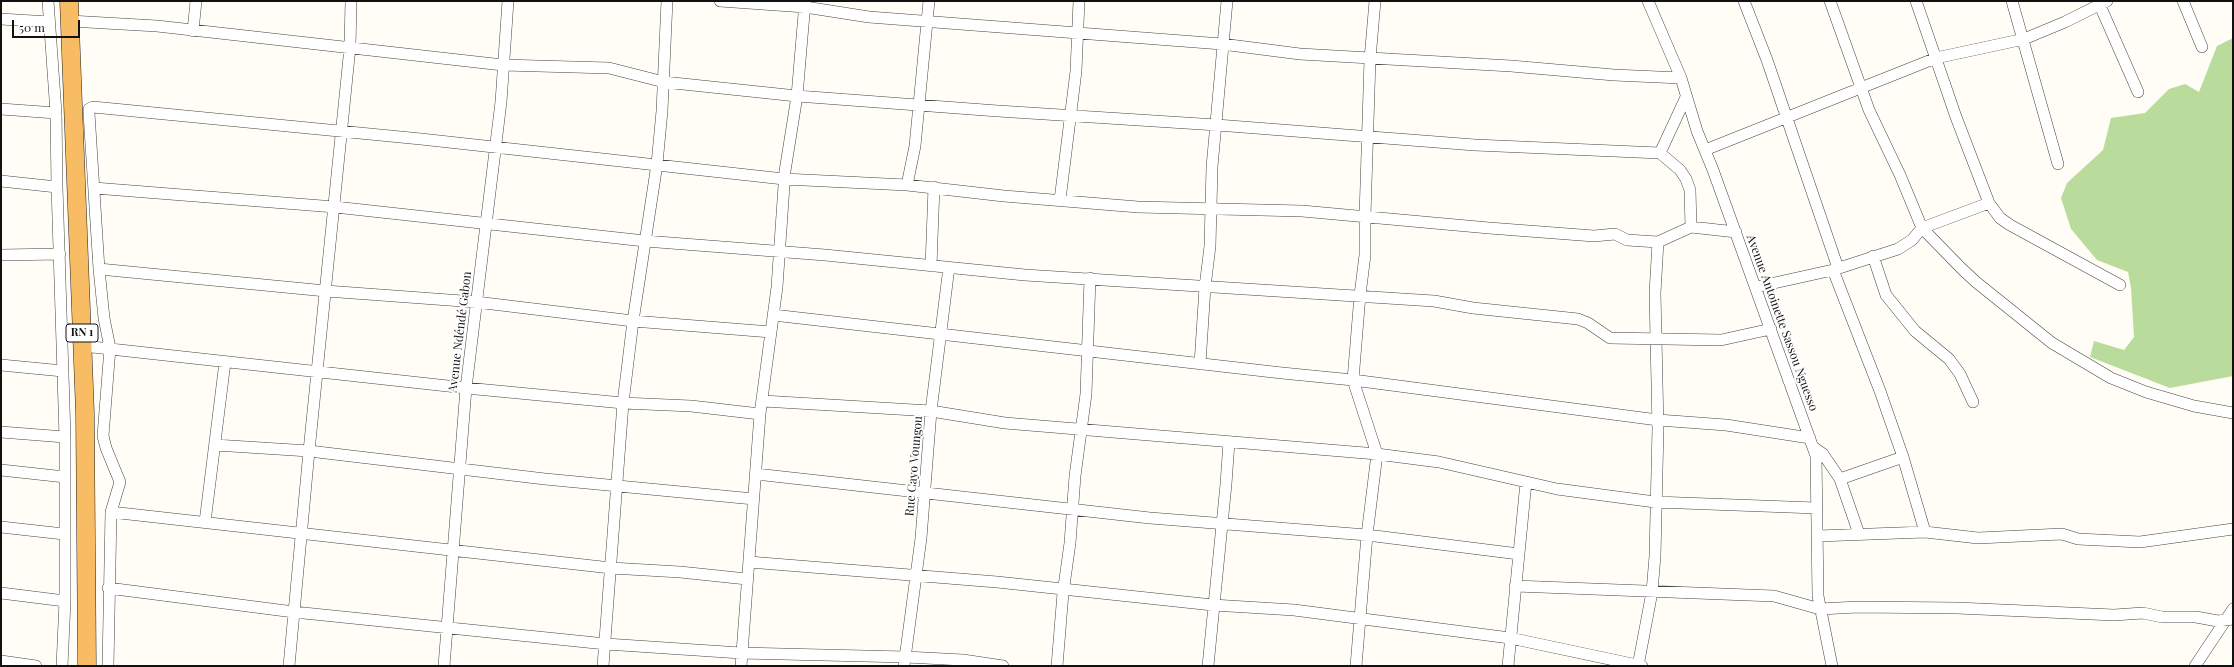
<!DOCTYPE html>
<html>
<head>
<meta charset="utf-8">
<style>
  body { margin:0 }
  #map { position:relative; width:2234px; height:667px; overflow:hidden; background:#fffdf5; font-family:"Playfair Display",serif }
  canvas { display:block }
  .frame { position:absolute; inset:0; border:2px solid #111; pointer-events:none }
  .scale { position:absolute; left:12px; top:20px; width:68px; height:18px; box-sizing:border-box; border:2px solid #111; border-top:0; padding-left:5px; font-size:12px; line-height:14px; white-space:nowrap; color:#111; -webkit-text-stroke:3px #fff; paint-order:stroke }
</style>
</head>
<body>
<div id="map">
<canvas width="2234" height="667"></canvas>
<div class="frame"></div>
<div class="scale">50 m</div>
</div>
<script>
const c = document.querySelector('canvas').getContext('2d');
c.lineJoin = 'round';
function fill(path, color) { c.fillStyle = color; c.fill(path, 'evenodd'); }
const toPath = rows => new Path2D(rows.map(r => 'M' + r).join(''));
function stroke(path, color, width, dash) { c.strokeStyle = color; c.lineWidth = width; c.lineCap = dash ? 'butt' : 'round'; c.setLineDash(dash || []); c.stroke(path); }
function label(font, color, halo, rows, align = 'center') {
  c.font = font + ' "Playfair Display",serif'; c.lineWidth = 4; c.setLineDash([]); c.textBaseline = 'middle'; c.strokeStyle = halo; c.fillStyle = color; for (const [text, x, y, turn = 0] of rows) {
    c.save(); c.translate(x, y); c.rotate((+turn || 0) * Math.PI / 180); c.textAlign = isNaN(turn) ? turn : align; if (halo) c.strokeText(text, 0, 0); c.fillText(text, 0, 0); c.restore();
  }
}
const forest = toPath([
  [2233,38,2233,376,2170,388,2090,357,2094,341,2124,350,2134,337,2131,288,2128,272,2097,260,2071,229,2061,198,2067,183,2103,150,2111,118,2145,113,2169,89,2185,84,2199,92,2217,46]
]);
const minor = toPath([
  [48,1,56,113,57,187,65,437,65,601,62,666],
  [720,1,805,7,869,17,1222,44,1300,54,1511,66,1614,75,1681,78],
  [1648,1,1681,78,1697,131,1713,170,1816,456,1818,596,1832,666],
  [1744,1,1767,60,1838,268],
  [1830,1,1869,110,1900,175,1922,228,1962,269,1976,282,2052,343,2111,378,2146,392,2194,406,2233,413],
  [1916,1,1956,117,1989,203,2000,218,2010,225,2120,285],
  [2012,1,2058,164],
  [2098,1,2138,92],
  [2183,1,2202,47],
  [1,19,49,22],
  [70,21,157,26,503,65,609,68,664,82,797,96,998,111,1217,125,1475,145,1660,153],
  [193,31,196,1],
  [1686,97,1660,153,1680,170,1686,179,1690,190,1691,227],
  [1,109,56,113],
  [1705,150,1936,58,2024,39,2065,22,2107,1],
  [1,181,57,187],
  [907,185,915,146,929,1],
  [94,188,335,207,645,241,825,255,1025,275,1434,301,1473,308,1578,319,1588,323,1610,338,1721,340,1771,329],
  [1060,200,1076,71,1079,1],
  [1,255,60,254],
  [1873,256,1886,295,1915,331,1949,359,1960,374,1973,402],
  [931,266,934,187],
  [99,269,326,291,476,302,633,321,771,332],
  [1833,270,1880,391,1903,457,1925,532],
  [1756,287,1833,270,1898,249,1912,240,1922,228,1989,203],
  [773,315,1282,373,1353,380,1658,420,1726,425,1810,438],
  [83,346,466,388,623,403,691,406,760,414],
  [1200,364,1205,287,1210,246,1212,167,1227,1],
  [1,365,63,371],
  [763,401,931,411,1005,423,1377,454,1439,462,1557,489,1655,502,1816,508],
  [1,432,65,437],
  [215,445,309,451,545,479,754,499],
  [1813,447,1823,454,1840,479,1859,534],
  [1,470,65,477],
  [756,474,1150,518,1367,535,1519,554],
  [1840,479,1903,457],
  [111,512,611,568,680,572,747,579],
  [205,522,225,362],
  [1,527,64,534],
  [1818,536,1925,532,1978,538,2062,534,2078,539,2140,542,2233,529],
  [749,562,997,582,1213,605,1294,610,1510,638,1642,666],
  [1515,586,1774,596,1820,609,1858,607,1957,608,2114,615,2143,613,2162,617,2196,617,2218,621,2233,619],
  [108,588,294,612,606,644,741,653,906,657,963,660,1003,666],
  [1,593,65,601],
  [1,661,36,666],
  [108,666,111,512,120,482,106,448,103,436,110,348,104,318,99,269,89,113,89,109,93,107,421,139,784,179,907,185,1004,196,1138,207,1302,211,1489,228,1594,236,1615,234,1627,240,1658,242],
  [289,666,309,451,350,47,351,1],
  [444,666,466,388,501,102,508,1],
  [603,666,623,403,633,321,657,164,662,111,667,1],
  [741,666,760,414,777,287,785,171,797,96,805,2],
  [904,666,921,538,931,411,949,267],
  [1057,666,1063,593,1070,543,1075,476,1086,394,1090,278],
  [1208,666,1226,484,1229,442],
  [1356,666,1367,535,1377,454,1353,380,1360,295,1365,255,1365,216,1370,59,1375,1],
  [1508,666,1526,482],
  [1638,666,1652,592,1655,556,1658,428,1655,293,1658,242,1691,227,1736,232],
  [2195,666,2233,609]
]);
const trunk = toPath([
  [69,1,85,413,87,666]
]);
const shields = [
  [82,333,32]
];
const shieldNames = [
  ["RN 1",82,333]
];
const streetNames = [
  ["Avenue Antoinette Sassou Nguesso",1782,323,70],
  ["Avenue Ndéndé Gabon",460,332,-83],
  ["Rue Cayo Voungou",914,466,-85]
];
fill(forest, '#b9dc9c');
stroke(minor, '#444', 12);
stroke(trunk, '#222', 19);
stroke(minor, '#fff', 11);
stroke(trunk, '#f7bc64', 18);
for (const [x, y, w] of shields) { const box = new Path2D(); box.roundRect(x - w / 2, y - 9, w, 18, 3); c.fillStyle = '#fff'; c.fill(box); stroke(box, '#111', 1); }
label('bold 11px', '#111', null, shieldNames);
label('12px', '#111', '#fff', streetNames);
</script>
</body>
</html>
